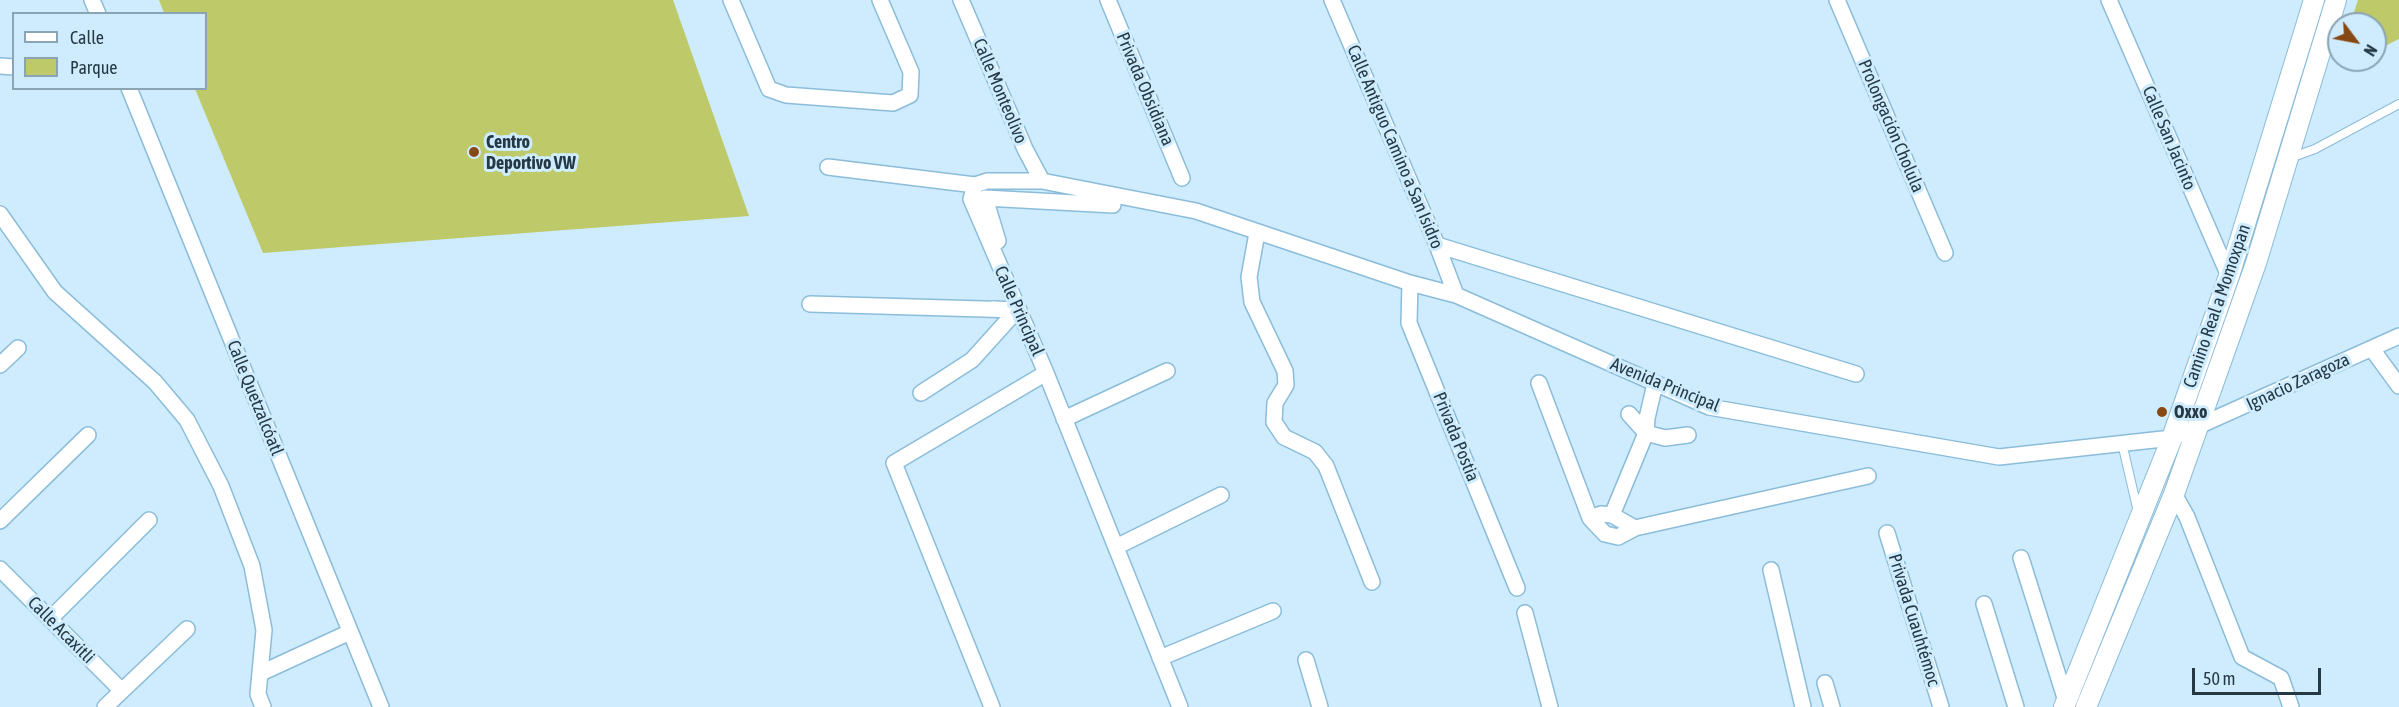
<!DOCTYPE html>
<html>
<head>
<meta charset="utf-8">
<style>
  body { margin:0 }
  #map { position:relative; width:2399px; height:707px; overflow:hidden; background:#ceecfe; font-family:"Asap Condensed",sans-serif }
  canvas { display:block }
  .legend { position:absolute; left:12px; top:12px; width:195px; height:78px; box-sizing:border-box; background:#ceecfe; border:2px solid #8aa4b4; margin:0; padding:8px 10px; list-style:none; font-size:18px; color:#253945 }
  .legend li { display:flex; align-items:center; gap:12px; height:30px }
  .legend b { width:30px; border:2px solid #8aa4b4 }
  .north { position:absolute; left:2327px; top:12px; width:60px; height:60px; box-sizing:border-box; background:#ceecfe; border:2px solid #8aa4b4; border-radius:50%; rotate:122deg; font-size:16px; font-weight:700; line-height:24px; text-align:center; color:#253945 }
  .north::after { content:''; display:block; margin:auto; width:21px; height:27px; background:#884812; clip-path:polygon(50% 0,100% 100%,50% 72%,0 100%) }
  .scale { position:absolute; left:2192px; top:668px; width:129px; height:27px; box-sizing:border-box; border:3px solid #253945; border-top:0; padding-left:8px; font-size:18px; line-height:21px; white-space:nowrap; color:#253945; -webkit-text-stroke:4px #ceecfe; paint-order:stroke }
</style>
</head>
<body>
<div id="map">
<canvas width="2399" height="707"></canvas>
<ul class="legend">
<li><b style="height:8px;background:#fff"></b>Calle</li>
<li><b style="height:16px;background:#bec969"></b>Parque</li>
</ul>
<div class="north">N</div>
<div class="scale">50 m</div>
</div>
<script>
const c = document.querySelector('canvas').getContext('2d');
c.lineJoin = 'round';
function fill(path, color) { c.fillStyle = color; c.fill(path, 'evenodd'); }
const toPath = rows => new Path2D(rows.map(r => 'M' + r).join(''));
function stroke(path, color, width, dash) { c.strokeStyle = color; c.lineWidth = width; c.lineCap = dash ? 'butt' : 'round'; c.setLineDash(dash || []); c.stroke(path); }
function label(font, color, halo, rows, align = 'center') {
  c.font = font + ' "Asap Condensed",sans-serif'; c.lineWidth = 6; c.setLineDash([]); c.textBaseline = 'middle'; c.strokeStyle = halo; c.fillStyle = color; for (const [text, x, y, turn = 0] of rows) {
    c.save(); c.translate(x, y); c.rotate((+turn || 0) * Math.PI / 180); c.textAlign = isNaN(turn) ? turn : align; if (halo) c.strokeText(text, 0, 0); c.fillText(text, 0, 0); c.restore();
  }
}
const green = toPath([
  [159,0,673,0,749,216,263,253,195,89,206,88,206,14,164,13],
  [2358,0,2399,0,2399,39,2375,51,2375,24,2350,24]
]);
const service = toPath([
  [2290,158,2315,149,2399,104],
  [2122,443,2138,512]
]);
const minor = toPath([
  [92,0,98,14],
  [731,0,769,89,786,95,893,103,910,95,911,72,880,0],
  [961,0,1025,149,1042,181],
  [1108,0,1182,178],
  [1332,0,1437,245,1456,295],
  [1837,0,1945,253],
  [2109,0,2229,276],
  [0,66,14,67],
  [129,88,381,707],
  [828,167,975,185,987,181,1042,181,1196,211,1410,283,1456,295,1709,407,1999,457,2172,438,2399,336],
  [975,185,971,199,1046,373,1180,707],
  [0,214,55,292,155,382,187,420,221,486,252,566,264,630,258,694,263,707],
  [1257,233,1249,277,1252,302,1285,371,1286,385,1275,403,1274,422,1284,437,1315,452,1326,466,1372,582],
  [998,241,985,198,1113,205],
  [1437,245,1856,374],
  [1410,283,1409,323,1517,588],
  [810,304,1017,310,993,309],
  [2372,349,2399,386],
  [0,365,18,348],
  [1539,383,1590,518],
  [921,393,972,360,1017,310],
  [1629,414,1646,433,1665,438,1688,435],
  [1064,419,1167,371],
  [2174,494,2187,517,2242,657,2281,678,2291,707],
  [1601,514,1612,515,1635,528,1618,537,1605,534,1590,518,1601,514],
  [1612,515,1646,433,1647,418,1655,384],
  [0,521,88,435],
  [1635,528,1868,476],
  [1887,533,1941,707],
  [1116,547,1221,495],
  [2021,558,2066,701],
  [0,569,122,691],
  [1771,570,1803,707],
  [1984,604,2016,707],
  [1525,613,1550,707],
  [50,619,149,520],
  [1160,658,1273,611],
  [1306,660,1320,707],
  [261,673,350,632],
  [1825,683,1832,707],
  [105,707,187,629],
  [992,707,894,463,1046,373]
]);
const tertiary = toPath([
  [2064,707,2172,438,2229,276,2314,0],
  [2086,707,2174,494,2256,263,2336,0]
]);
const markers = [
  [474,152,6,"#884812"],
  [2162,412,6,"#884812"]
];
const streetNames = [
  ["Privada Obsidiana",1145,89,67],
  ["Calle Monteolivo",1000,91,67],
  ["Prolongación Cholula",1891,126,67],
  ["Calle San Jacinto",2169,138,67],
  ["Calle Antiguo Camino a San Isidro",1395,147,67],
  ["Camino Real a Momoxpan",2217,306,-71],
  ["Calle Principal",1019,311,66],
  ["Ignacio Zaragoza",2298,382,-25],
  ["Avenida Principal",1665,385,22],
  ["Calle Quetzalcóatl",255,398,68],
  ["Privada Postia",1456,437,68],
  ["Privada Cuauhtémoc",1914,620,73],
  ["Calle Acaxitli",61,630,45]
];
const poiNames = [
  ["Centro",486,142],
  ["Deportivo VW",486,163],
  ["Oxxo",2174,412]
];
fill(green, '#bec969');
stroke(service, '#8bbcd9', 10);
stroke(minor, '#8bbcd9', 18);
stroke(tertiary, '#8bbcd9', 22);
stroke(service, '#fff', 8);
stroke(minor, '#fff', 15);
stroke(tertiary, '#fff', 20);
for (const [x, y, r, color] of markers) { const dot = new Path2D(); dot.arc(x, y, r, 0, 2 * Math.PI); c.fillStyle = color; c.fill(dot); stroke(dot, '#ceecfe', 2); }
label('18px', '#253945', '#ceecfe', streetNames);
label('bold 18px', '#253945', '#ceecfe', poiNames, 'left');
</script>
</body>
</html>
